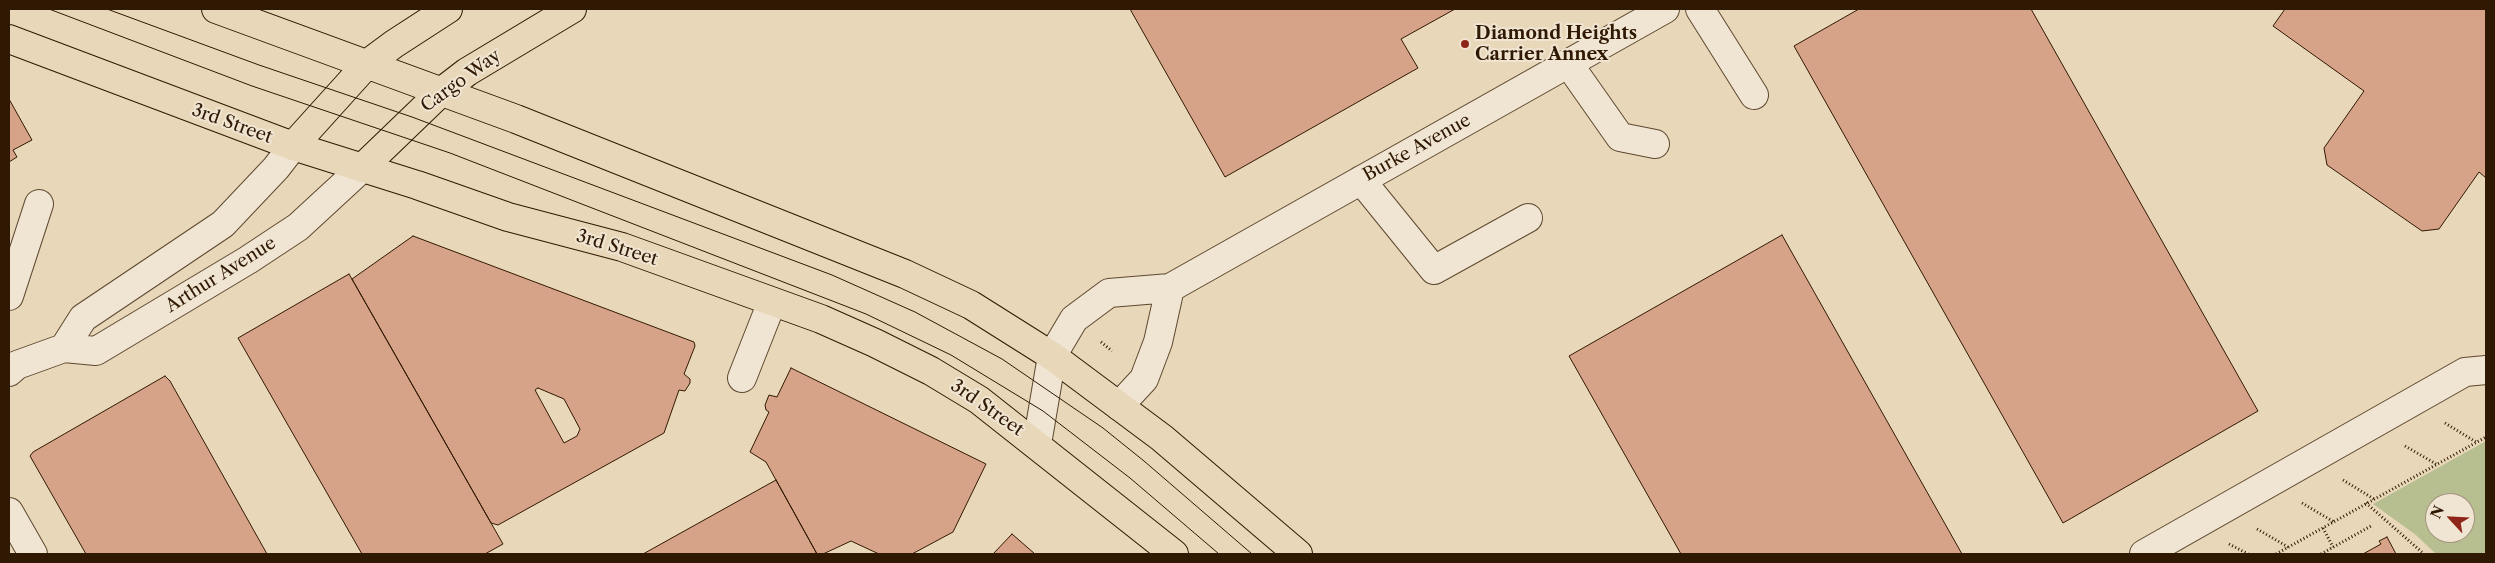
<!DOCTYPE html>
<html>
<head>
<meta charset="utf-8">
<style>
  body { margin:0 }
  #map { position:relative; width:2495px; height:563px; overflow:hidden; background:#e8d7b9; font-family:"Libre Caslon Text",serif }
  canvas { display:block }
  .frame { position:absolute; inset:0; border:10px solid #301902; pointer-events:none }
  .north { position:absolute; left:2425px; top:493px; width:50px; height:50px; box-sizing:border-box; background:#f0e5d2; border:1px solid #a3937f; border-radius:50%; rotate:295deg; font-size:14px; font-weight:700; line-height:20px; text-align:center; color:#301902 }
  .north::after { content:''; display:block; margin:auto; width:18px; height:22px; background:#8f2418; clip-path:polygon(50% 0,100% 100%,50% 72%,0 100%) }
</style>
</head>
<body>
<div id="map">
<canvas width="2495" height="563"></canvas>
<div class="frame"></div>
<div class="north">N</div>
</div>
<script>
const c = document.querySelector('canvas').getContext('2d');
c.lineJoin = 'round';
function fill(path, color) { c.fillStyle = color; c.fill(path, 'evenodd'); }
const toPath = rows => new Path2D(rows.map(r => 'M' + r).join(''));
function stroke(path, color, width, dash) { c.strokeStyle = color; c.lineWidth = width; c.lineCap = dash ? 'butt' : 'round'; c.setLineDash(dash || []); c.stroke(path); }
function label(font, color, halo, rows, align = 'center') {
  c.font = font + ' "Libre Caslon Text",serif'; c.lineWidth = 4; c.setLineDash([]); c.textBaseline = 'middle'; c.strokeStyle = halo; c.fillStyle = color; for (const [text, x, y, turn = 0] of rows) {
    c.save(); c.translate(x, y); c.rotate((+turn || 0) * Math.PI / 180); c.textAlign = isNaN(turn) ? turn : align; if (halo) c.strokeText(text, 0, 0); c.fillText(text, 0, 0); c.restore();
  }
}
const green = toPath([
  [2486,441,2486,551,2483,554,2436,554,2416,535,2373,504],
  [2435,503,2465,503,2465,533,2435,533]
]);
const building = toPath([
  [1130,9,1455,9,1401,39,1418,68,1225,177,1130,9],
  [1859,9,2031,9,2258,411,2063,523,1794,46,1859,9],
  [2285,9,2486,9,2486,178,2479,172,2439,229,2422,231,2327,165,2324,148,2364,91,2273,26,2285,9],
  [9,99,32,140,13,150,17,157,9,162,9,99],
  [1782,235,1962,554,1681,554,1569,356,1782,235],
  [413,236,694,342,695,346,684,374,690,379,690,383,685,391,679,390,664,433,498,525,491,523,352,279,413,236],
  [538,388,564,399,580,429,577,436,564,443,535,390,538,388],
  [349,274,503,544,485,554,362,554,238,338,349,274],
  [791,368,986,464,953,532,912,554,879,554,851,541,823,554,817,554,766,462,750,452,769,412,766,410,765,405,769,395,777,397,791,368],
  [165,376,170,381,267,554,86,554,30,456,33,452,165,376],
  [776,480,817,554,643,554,776,480],
  [1012,534,1035,554,993,554,1012,534],
  [2387,537,2396,554,2363,554,2381,544,2379,541,2387,537]
]);
const path = toPath([
  [1101,342,1112,351],
  [2445,423,2476,442],
  [2405,446,2436,464],
  [2343,480,2374,499],
  [2302,503,2334,522],
  [2366,503,2424,554],
  [2323,528,2333,547],
  [2257,529,2288,547],
  [2229,544,2248,554],
  [2276,554,2486,437],
  [2321,554,2371,526]
]);
const minor = toPath([
  [1700,9,1754,95],
  [1568,63,1620,137,1655,144],
  [1361,180,1434,270,1528,218],
  [9,296,39,204],
  [64,348,83,318,223,224,276,168,293,146],
  [9,372,17,365,64,348,96,351,248,260,298,227,362,168],
  [742,378,772,302],
  [1119,406,1144,379,1158,342,1170,288],
  [1037,444,1052,356,1074,319,1109,293,1170,288,1665,9],
  [9,512,33,554],
  [2144,554,2465,372,2486,370]
]);
const major = toPath([
  [216,9,516,119,905,274,971,305,1052,356,1162,438,1298,554],
  [9,39,293,146,417,185,508,217,622,247,821,319,875,343,931,371,979,400,1174,554],
  [293,146,367,64,394,44,448,9],
  [362,168,441,92,467,72,572,9]
]);
const tram = toPath([
  [49,9,252,86,450,153,866,314,951,355,1043,411,1130,478,1219,554],
  [107,9,259,65,412,117,832,275,915,312,1002,359,1103,428,1144,461,1252,554]
]);
const markers = [
  [1465,44,5,"#8f2418"]
];
const poiNames = [
  ["Diamond Heights",1475,34],
  ["Carrier Annex",1475,55]
];
const streetNames = [
  ["Cargo Way",461,81,-36],
  ["3rd Street",232,124,20],
  ["Burke Avenue",1417,148,-29],
  ["3rd Street",617,248,17],
  ["Arthur Avenue",221,275,-32],
  ["3rd Street",987,408,35]
];
fill(green, '#b7be8f');
fill(building, '#d7a388');
stroke(building, '#301902', 1);
stroke(minor, '#5e4830', 30);
stroke(major, '#301902', 30);
stroke(path, '#301902', 3, [1, 2.5]);
stroke(minor, '#f0e5d2', 28);
stroke(major, '#e8d7b9', 28);
stroke(tram, '#301902', 1);
for (const [x, y, r, color] of markers) { const dot = new Path2D(); dot.arc(x, y, r, 0, 2 * Math.PI); c.fillStyle = color; c.fill(dot); stroke(dot, '#f0e5d2', 2); }
label('bold 18px', '#301902', '#f0e5d2', poiNames, 'left');
label('18px', '#301902', '#f0e5d2', streetNames);
</script>
</body>
</html>
